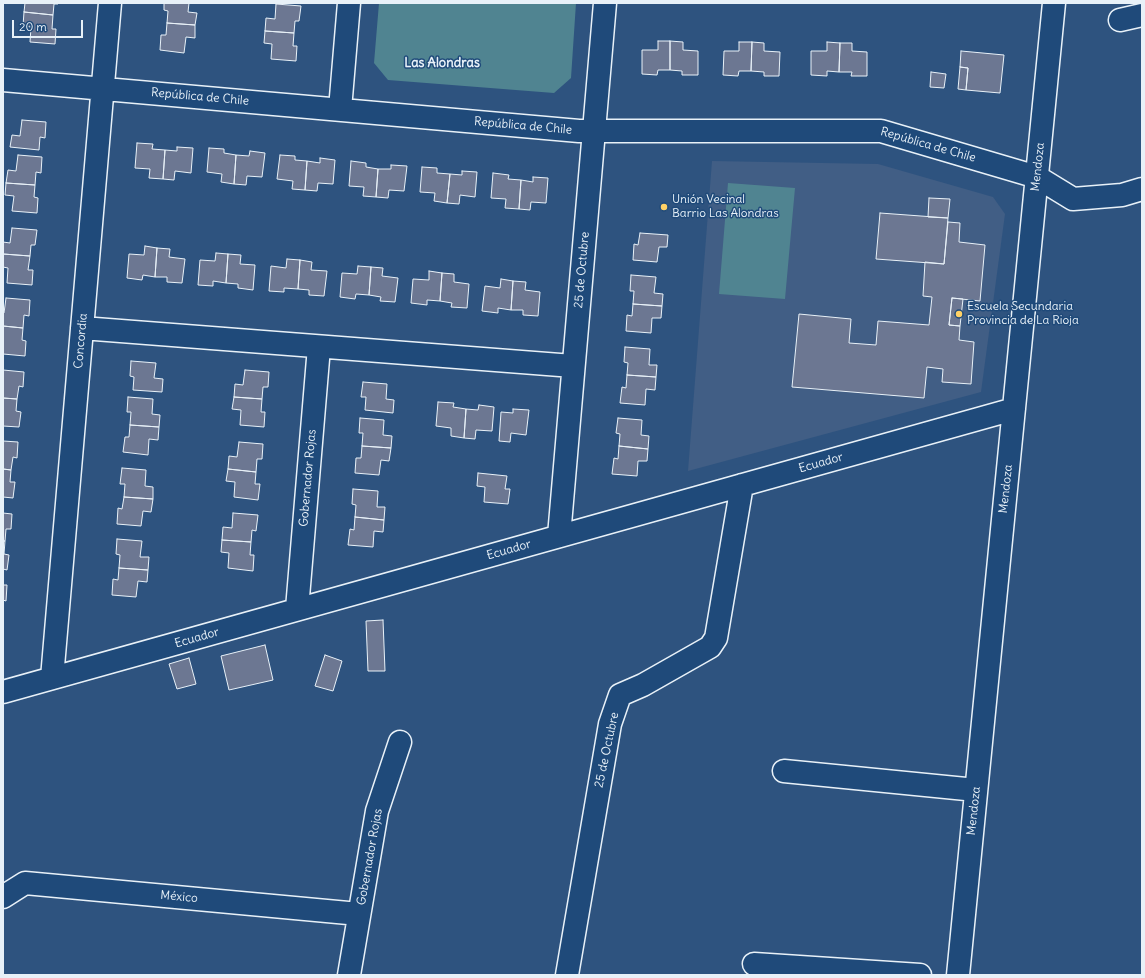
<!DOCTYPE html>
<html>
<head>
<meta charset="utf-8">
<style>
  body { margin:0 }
  #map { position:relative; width:1145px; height:978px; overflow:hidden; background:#2e537f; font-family:Delius,sans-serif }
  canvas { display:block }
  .frame { position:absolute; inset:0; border:4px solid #e8f1f8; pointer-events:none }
  .scale { position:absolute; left:12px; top:20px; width:71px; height:18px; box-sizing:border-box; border:2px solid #e8f1f8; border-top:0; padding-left:5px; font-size:12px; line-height:14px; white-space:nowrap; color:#e8f1f8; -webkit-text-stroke:3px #1f4a7a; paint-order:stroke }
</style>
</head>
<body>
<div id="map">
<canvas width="1145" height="978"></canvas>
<div class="frame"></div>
<div class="scale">20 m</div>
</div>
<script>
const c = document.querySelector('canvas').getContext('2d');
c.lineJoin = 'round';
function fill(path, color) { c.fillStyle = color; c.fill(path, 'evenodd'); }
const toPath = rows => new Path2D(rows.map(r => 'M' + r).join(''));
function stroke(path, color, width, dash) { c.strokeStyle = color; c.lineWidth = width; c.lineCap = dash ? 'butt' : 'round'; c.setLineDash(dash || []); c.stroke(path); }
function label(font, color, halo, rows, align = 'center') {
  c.font = font + ' Delius,sans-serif'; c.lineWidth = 3; c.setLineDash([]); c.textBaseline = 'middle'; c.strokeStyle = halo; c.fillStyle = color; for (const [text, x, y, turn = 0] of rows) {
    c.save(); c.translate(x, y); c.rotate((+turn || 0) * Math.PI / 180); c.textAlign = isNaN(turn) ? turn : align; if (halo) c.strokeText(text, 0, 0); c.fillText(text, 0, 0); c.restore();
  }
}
const built = toPath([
  [712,161,878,164,993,197,1005,214,981,392,688,471]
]);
const green = toPath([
  [379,3,576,3,571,78,554,93,388,80,374,63],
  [728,183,795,188,785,299,719,294]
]);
const building = toPath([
  [25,3,59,3,58,4,54,4,53,15,24,12,25,3],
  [164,3,189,3,188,12,197,13,195,25,167,23,168,11,164,10,164,3],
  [276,4,301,6,299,21,295,21,294,33,265,31,266,18,275,19,276,4],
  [24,12,53,15,52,29,56,29,55,44,30,42,31,27,23,26,24,12],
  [167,23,195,25,195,38,186,37,184,53,160,50,161,35,166,35,167,23],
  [265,31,294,33,293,46,297,46,296,61,271,59,272,44,264,43,265,31],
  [658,41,670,41,670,70,658,70,657,75,642,74,642,50,658,50,658,41],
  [670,41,683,42,683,50,698,51,698,75,682,75,682,71,670,70,670,41],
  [739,42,752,42,751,71,739,71,738,76,723,75,724,51,739,51,739,42],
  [752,42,764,43,764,51,780,52,779,76,764,76,764,72,751,71,752,42],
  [827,42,840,43,839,72,827,71,827,76,811,75,811,51,827,51,827,42],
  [840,43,852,43,852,51,867,52,867,76,851,76,852,72,839,72,840,43],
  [961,51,1004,55,1000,93,966,90,968,68,960,67,961,51],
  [960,67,968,68,966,90,958,89,960,67],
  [931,72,946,74,944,88,930,87,931,72],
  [22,120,46,122,45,138,40,137,39,150,10,147,12,135,20,136,22,120],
  [137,143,153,144,152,149,165,150,163,179,149,178,150,169,135,168,137,143],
  [177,147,193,148,191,173,175,171,174,180,163,179,165,150,177,151,177,147],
  [209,148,224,149,224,153,236,155,234,184,221,182,222,174,207,172,209,148],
  [250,151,265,153,262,177,247,176,246,185,234,184,236,155,249,156,250,151],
  [18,155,42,157,41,173,36,172,35,185,6,183,8,170,16,171,18,155],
  [280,155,295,156,295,160,307,161,305,190,292,189,293,181,277,179,280,155],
  [320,158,335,160,333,184,318,183,317,191,305,190,307,161,320,163,320,158],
  [351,161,366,163,366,167,378,169,376,197,363,196,364,187,349,186,351,161],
  [391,165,407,166,404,191,389,190,388,198,376,197,378,169,391,169,391,165],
  [422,167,437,168,437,173,450,174,447,203,434,201,435,193,420,192,422,167],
  [462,171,477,172,475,197,460,195,459,204,447,203,450,174,462,175,462,171],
  [493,173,509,175,508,179,521,180,519,209,505,208,506,199,491,198,493,173],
  [533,177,548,178,546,203,531,202,530,210,519,209,521,180,533,182,533,177],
  [6,183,35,185,34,197,38,198,37,213,12,211,14,196,5,195,6,183],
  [929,198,950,199,948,218,928,217,929,198],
  [880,213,948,218,944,264,876,259,880,213],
  [948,222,960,223,959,242,985,245,980,301,952,298,949,325,960,326,959,340,974,342,971,384,942,382,943,369,927,367,924,398,792,387,799,314,851,319,849,343,876,345,878,321,929,325,932,297,923,296,925,262,944,264,948,222],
  [12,228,37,230,35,245,31,245,30,256,3,254,3,242,10,243,12,228],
  [640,233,668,235,667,247,659,247,657,262,633,260,634,244,638,245,640,233],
  [145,246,157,248,155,277,143,275,142,280,127,278,129,254,144,255,145,246],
  [157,248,170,249,169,257,185,259,182,283,167,282,167,277,155,277,157,248],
  [216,253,228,254,226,283,213,281,213,286,198,285,200,260,215,261,216,253],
  [3,254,30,256,28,270,33,270,32,285,7,283,8,268,3,267,3,254],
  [228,254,241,255,240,264,255,265,253,290,238,288,238,284,226,283,228,254],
  [287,259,300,260,298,289,284,288,284,292,269,291,271,266,286,268,287,259],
  [300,260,312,262,311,270,327,271,324,296,309,295,309,290,298,289,300,260],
  [358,266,371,267,369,295,356,294,355,299,340,297,342,273,357,274,358,266],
  [371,267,383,268,382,276,398,278,395,302,380,301,381,297,369,295,371,267],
  [429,271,442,273,440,301,427,300,427,305,411,303,413,279,429,280,429,271],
  [442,273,454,274,454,282,469,284,467,308,451,307,452,303,440,301,442,273],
  [631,275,656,277,654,293,663,294,662,306,633,304,634,291,630,291,631,275],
  [501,279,513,281,511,310,498,308,498,313,482,311,485,286,500,288,501,279],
  [513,281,526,282,525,290,540,292,538,316,523,315,523,310,511,310,513,281],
  [6,298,30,300,29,316,24,315,23,328,3,326,3,313,4,313,6,298],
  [952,298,963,299,960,326,949,325,952,298],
  [633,304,662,306,661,318,652,318,651,333,626,331,627,315,632,316,633,304],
  [3,326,23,328,22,340,26,341,25,356,3,354,3,326],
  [625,347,650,349,649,365,657,365,656,377,627,375,628,363,624,362,625,347],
  [131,361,156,363,154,378,163,379,162,392,133,390,134,377,130,376,131,361],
  [3,370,24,372,23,387,19,386,17,399,3,398,3,370],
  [245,370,269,372,268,387,263,387,262,399,234,397,235,384,243,385,245,370],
  [627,375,656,377,655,390,646,389,645,405,620,403,622,387,626,388,627,375],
  [363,382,387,384,386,399,394,400,393,413,365,410,366,397,361,397,363,382],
  [128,397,153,399,152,414,160,415,159,427,130,425,131,412,127,412,128,397],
  [234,397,262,399,261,412,265,412,264,427,240,425,241,410,232,409,234,397],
  [3,398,17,399,16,411,21,412,19,427,3,426,3,398],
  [438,402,454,403,453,407,466,409,464,438,451,436,451,428,436,426,438,402],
  [479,405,494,407,492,431,476,430,475,439,464,438,466,409,478,410,479,405],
  [513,409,529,410,526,435,511,433,510,442,499,441,501,412,513,413,513,409],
  [360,418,384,420,383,435,392,436,391,448,362,446,363,433,359,433,360,418],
  [618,418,642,420,641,435,649,436,648,449,619,446,620,434,616,433,618,418],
  [130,425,159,427,158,440,149,439,148,455,123,452,125,437,129,437,130,425],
  [3,441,18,442,17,458,13,457,11,470,3,469,3,441],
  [239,442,263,444,262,459,257,459,256,472,228,469,229,456,237,457,239,442],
  [362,446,391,448,389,461,381,460,379,475,355,473,356,458,361,458,362,446],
  [619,446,648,449,647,461,638,461,637,476,612,474,614,458,618,459,619,446],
  [122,468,146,470,145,486,153,487,153,499,124,497,125,484,120,484,122,468],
  [3,469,11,470,10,482,15,482,13,498,3,497,3,469],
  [228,469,256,472,255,484,260,484,258,500,234,497,235,482,226,481,228,469],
  [478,473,507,476,505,489,510,489,508,504,484,502,485,487,477,486,478,473],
  [353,489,378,491,377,507,385,507,384,520,355,517,356,505,352,504,353,489],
  [124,497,153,499,151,512,143,511,141,526,117,524,118,508,122,509,124,497],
  [3,513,12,514,11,529,6,529,5,541,3,541,3,513],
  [233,513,258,515,256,531,252,530,251,542,222,540,223,527,232,528,233,513],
  [355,517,384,520,383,532,374,531,373,547,348,545,350,529,354,530,355,517],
  [117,539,142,541,140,557,149,557,148,570,119,568,120,555,116,554,117,539],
  [222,540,251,542,250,555,254,555,253,571,228,568,229,553,221,552,222,540],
  [3,541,5,541,4,554,9,555,7,570,3,569,3,541],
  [119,568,148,570,147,582,138,581,136,597,112,595,113,579,118,580,119,568],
  [3,585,7,585,6,601,3,600,3,585],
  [383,620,385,671,368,671,366,621,383,620],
  [265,645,273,680,229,690,221,656,265,645],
  [325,655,342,661,333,691,315,686,325,655],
  [189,658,196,684,177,689,169,664,189,658]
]);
const minor = toPath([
  [1120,20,1142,15],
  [3,80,579,131,881,131,1037,177,1073,199,1122,195,1142,189],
  [340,109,349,3],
  [82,328,573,366],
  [559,536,605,3],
  [297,609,319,347],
  [52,678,110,3],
  [3,692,1014,409],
  [784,771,976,790],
  [3,897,25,883,359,914],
  [754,964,920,975],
  [349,975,377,811,400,742],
  [567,975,610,724,620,695,643,685,710,647,716,638,742,485],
  [958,975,1054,3]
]);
const markers = [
  [664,207,4,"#ffd166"],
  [959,314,4,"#ffd166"]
];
const streetNames = [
  ["República de Chile",200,97,5],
  ["República de Chile",523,126,5],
  ["República de Chile",928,145,16],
  ["Mendoza",1038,167,-84],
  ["25 de Octubre",582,270,-85],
  ["Concordia",81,341,-85],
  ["Ecuador",821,463,-16],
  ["Gobernador Rojas",308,478,-85],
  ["Mendoza",1006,489,-84],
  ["Ecuador",509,550,-16],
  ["Ecuador",197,638,-16],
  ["25 de Octubre",607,750,-78],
  ["Mendoza",974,811,-84],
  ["Gobernador Rojas",370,857,-80],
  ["México",179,897,5]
];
const poiNames = [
  ["Unión Vecinal",672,200],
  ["Barrio Las Alondras",672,214],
  ["Escuela Secundaria",967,307],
  ["Provincia de La Rioja",967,321]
];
const neighbourhoodNames = [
  ["Las Alondras",442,63]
];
fill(built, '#415e85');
fill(green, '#508491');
fill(building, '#6c7792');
stroke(building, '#e8f1f8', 1);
stroke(minor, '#e8f1f8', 25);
stroke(minor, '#1f4a7a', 22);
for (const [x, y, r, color] of markers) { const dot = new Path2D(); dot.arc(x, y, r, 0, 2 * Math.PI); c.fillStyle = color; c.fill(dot); stroke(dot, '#1f4a7a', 1.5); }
label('12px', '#e8f1f8', '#1f4a7a', streetNames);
label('12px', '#e8f1f8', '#1f4a7a', poiNames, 'left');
label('bold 13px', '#e8f1f8', '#1f4a7a', neighbourhoodNames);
</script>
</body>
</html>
